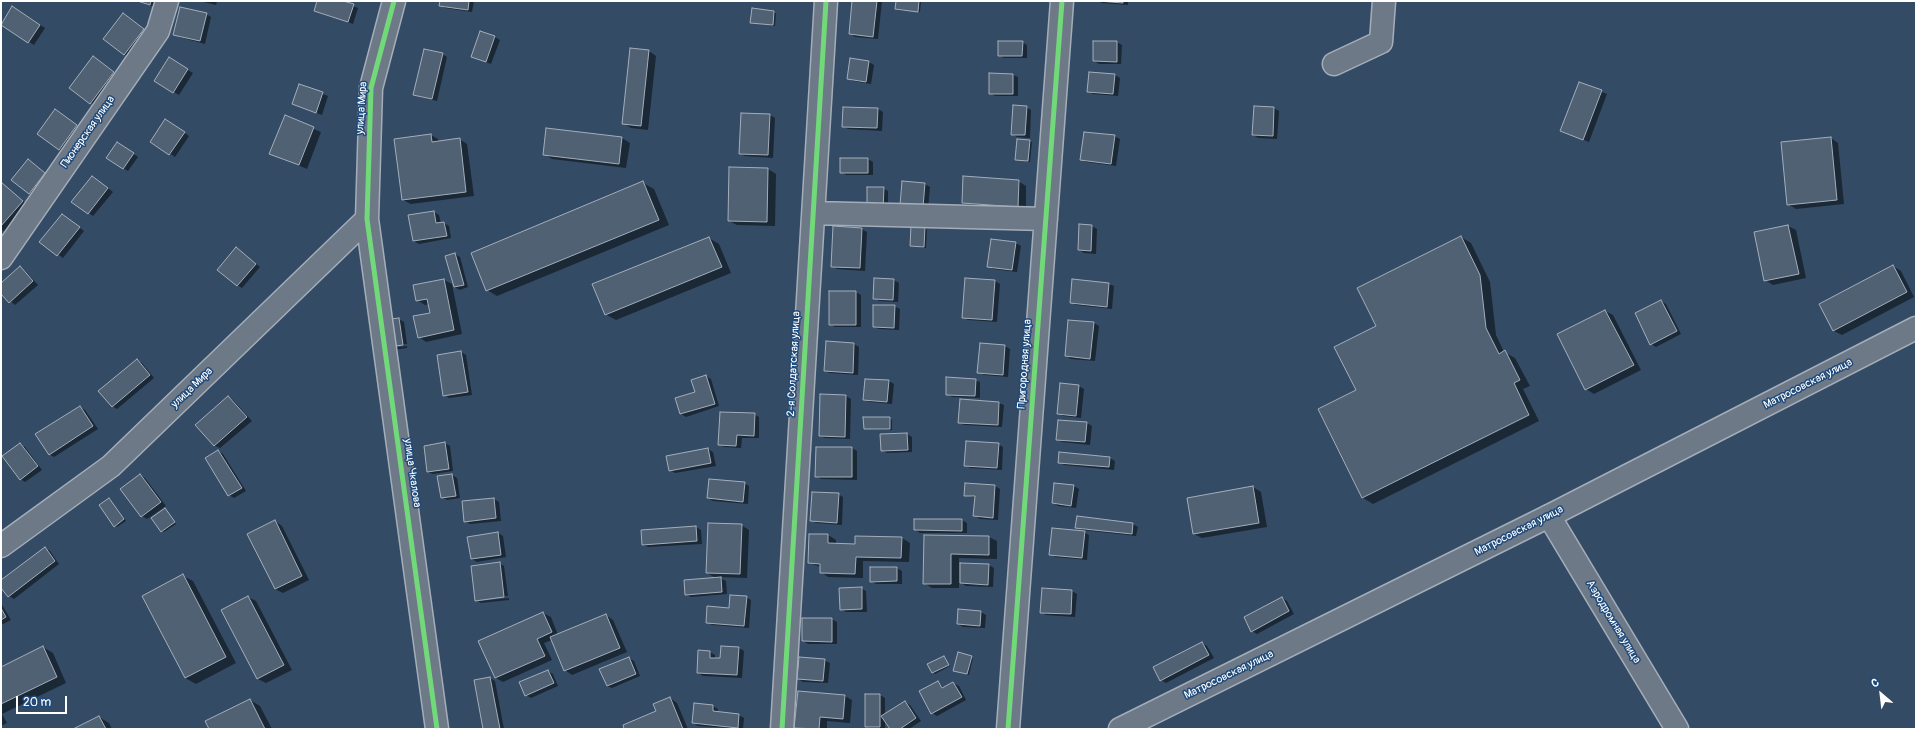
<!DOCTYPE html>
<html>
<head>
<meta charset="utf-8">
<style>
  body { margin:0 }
  #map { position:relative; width:1917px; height:730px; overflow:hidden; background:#344b65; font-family:Pangolin,sans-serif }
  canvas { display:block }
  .frame { position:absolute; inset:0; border:2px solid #fff; pointer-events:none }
  .north { position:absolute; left:1861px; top:674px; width:40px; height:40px; -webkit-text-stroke:3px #1f4a7a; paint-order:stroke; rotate:332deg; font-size:11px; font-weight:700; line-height:16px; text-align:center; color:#fff }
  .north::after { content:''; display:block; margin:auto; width:14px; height:18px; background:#fff; clip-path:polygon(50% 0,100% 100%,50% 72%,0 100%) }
  .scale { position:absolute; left:16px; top:696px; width:51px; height:18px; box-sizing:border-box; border:2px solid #fff; border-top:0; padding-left:5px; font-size:12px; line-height:14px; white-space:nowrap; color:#fff; -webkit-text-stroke:3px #1f4a7a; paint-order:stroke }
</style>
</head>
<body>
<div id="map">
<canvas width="1917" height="730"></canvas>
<div class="frame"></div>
<div class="north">С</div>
<div class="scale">20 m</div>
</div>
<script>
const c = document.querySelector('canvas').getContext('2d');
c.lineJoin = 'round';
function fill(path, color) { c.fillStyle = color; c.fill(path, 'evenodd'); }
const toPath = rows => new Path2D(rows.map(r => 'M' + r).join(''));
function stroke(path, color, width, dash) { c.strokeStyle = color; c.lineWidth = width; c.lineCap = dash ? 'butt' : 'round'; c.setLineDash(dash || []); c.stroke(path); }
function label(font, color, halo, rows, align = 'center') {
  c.font = font + ' Pangolin,sans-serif'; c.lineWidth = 3; c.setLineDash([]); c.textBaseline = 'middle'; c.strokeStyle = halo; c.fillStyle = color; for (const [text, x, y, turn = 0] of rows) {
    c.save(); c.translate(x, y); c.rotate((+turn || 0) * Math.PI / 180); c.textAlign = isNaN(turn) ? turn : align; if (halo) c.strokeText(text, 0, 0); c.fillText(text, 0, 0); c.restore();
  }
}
const shadow = toPath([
  [135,1,157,1,155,7],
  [199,1,217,1,216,5],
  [318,1,340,1,358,8,353,24,315,10],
  [441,1,474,1,472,12,445,8,440,5],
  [853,1,882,1,878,39,855,37,850,34],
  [897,1,921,1,920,12,898,10,896,9],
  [1098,1,1128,1,1128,5,1102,3],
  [13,7,45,28,34,45,1,24],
  [753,10,776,13,775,26,754,23],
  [124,14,148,32,129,57,124,54],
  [206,14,211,17,205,44,179,37,174,34],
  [495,37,500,40,491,64,472,57],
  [1022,42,1027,45,1027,58,1004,58,999,55],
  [1117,42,1122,45,1121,64,1099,64,1094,61],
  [649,51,656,56,648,130,631,128,623,123],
  [442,54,447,57,437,101,414,95],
  [169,59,193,73,179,95,155,81],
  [98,60,119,75,96,106,70,88],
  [869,62,874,65,871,84,853,81,848,78],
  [1090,73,1115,75,1120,78,1118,96,1093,94,1088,91],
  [1013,75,1018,77,1018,96,995,96,990,93],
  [1580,83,1607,94,1589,142,1567,133],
  [300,85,328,96,322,115,298,106],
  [1026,107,1031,110,1030,138,1017,137,1012,134],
  [1274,108,1279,111,1277,139,1258,138,1253,135],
  [878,109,883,112,882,131,848,129,843,126],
  [60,114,81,129,64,152,59,149],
  [770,115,775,118,773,158,745,156,740,154],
  [285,117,321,132,307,169,271,153],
  [170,123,189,136,175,157,151,141],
  [431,135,438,139,439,142,459,139,467,144,474,196,411,204,403,200],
  [1114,136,1120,139,1116,166,1086,162,1081,159],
  [622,138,630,143,626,168,552,159,544,154],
  [1831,138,1838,143,1844,204,1796,209,1788,204],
  [1029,141,1032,142,1030,162,1016,159],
  [122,146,138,157,128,171,123,168],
  [868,159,873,162,873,175,846,175,841,172],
  [33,164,50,177,34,196,29,193],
  [730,168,768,169,776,174,775,226,737,225,729,221],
  [97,180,113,192,93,216,73,201],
  [1018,181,1026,186,1026,211,970,207,963,203],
  [1,183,27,204,4,231,1,230],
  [643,183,654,189,669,225,497,296,487,290],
  [925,184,930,187,928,209,906,208],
  [883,188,888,191,888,213,873,213],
  [434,212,439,215,441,224,444,223,449,226,451,238,419,244,414,241],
  [67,218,84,231,63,258,41,242],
  [1092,226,1097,229,1096,254,1084,253,1079,250],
  [1788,226,1796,230,1806,278,1773,285,1765,280],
  [925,228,927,229,926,248,911,246],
  [862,229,867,232,865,271,837,269,832,266],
  [1461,237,1471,243,1490,282,1496,335,1504,352,1515,358,1530,386,1523,389,1539,421,1373,504,1363,498,1319,410,1357,391],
  [709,238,719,244,731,273,616,320,605,314],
  [1016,243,1021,246,1017,272,993,269,988,266],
  [237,248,260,267,242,288,237,285],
  [455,254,460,257,468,287,460,290,454,287],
  [1893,266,1901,271,1914,297,1842,335,1834,331,1820,305],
  [20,268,25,271,38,285,15,305,1,293,1,285],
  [444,280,452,284,462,334,426,342,419,337,431,313,429,304,425,305,417,300],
  [894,280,899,283,898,302,879,301,874,298],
  [1073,280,1109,284,1114,286,1112,309,1076,305,1071,302],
  [995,281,1000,284,997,322,968,320,963,317],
  [856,292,861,295,861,327,835,327,830,324],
  [1661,301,1666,304,1681,334,1656,347,1651,344],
  [894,306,900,309,899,330,879,329,874,327],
  [1605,311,1613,315,1641,370,1594,394,1586,389],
  [399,319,404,322,407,344,391,346,391,348,407,346,407,348,393,350,388,347,384,321],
  [1094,323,1099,326,1095,361,1071,359,1066,356],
  [827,342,854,344,859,347,858,375,830,373,825,371],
  [1005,346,1010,349,1008,377,984,375,978,372],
  [461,352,466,355,472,395,449,398,444,395],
  [137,360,142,363,154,378,117,409,112,406],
  [706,376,711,379,719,406,686,417,681,414],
  [975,380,980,382,980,398,952,397,947,394],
  [889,381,894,384,892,404,870,402,864,400],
  [1079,386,1084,389,1081,418,1063,416,1058,413],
  [821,395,846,396,851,399,850,439,825,438,820,436],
  [228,397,233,400,252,421,220,448,215,446,197,425],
  [999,403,1004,405,1002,427,964,425,959,422],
  [80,407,85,410,98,429,54,457,49,454],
  [754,414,759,417,759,438,742,438,741,448,724,447,719,444],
  [890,418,892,420,892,430,865,429],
  [1087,423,1092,426,1090,445,1062,442,1057,439],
  [907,434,912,437,912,452,887,453,882,450,882,435],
  [445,443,450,446,453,471,433,474,428,472],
  [998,444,1003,447,1002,470,970,468,965,465],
  [20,445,25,447,42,470,25,482,20,479],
  [852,448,857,451,857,480,821,479,816,476],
  [708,449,713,452,716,466,675,473,670,470,667,457],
  [218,451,223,454,246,491,234,498,229,495],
  [1110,458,1115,461,1114,470,1064,465,1059,462],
  [140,475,145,478,166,506,147,519,142,516,122,489],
  [452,475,457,478,460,498,447,500,442,497],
  [744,483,749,486,748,504,713,501,708,498],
  [966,484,995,486,1000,489,998,520,980,519,975,516,976,498,965,495],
  [1074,486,1079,489,1076,508,1058,506,1053,503],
  [1253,487,1261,492,1267,527,1202,538,1194,534],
  [838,494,843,497,842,525,816,523,811,520],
  [109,499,126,521,117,527,115,526],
  [494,499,499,502,501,521,470,524,465,521],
  [165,509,176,524,164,532,162,531],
  [962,520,967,523,967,533,920,533,915,530],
  [275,521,282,526,309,580,283,593,275,589],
  [1133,524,1138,527,1136,536,1082,530,1077,527],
  [741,525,749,530,747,578,719,577,726,581,727,594,691,597,686,594,718,579,707,573],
  [696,527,701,530,702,544,648,547,643,545,642,531],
  [1084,532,1089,535,1087,560,1055,557,1050,554],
  [498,533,503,536,506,557,477,562,472,559],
  [828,535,836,540,836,545,856,545,902,538,910,543,909,562,863,561,863,578,828,577,821,572,821,567,809,563],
  [925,536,989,537,997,541,997,559,959,558,959,588,932,588,924,583],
  [45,548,50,551,59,564,14,599,9,596,1,586,1,581],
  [499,563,504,566,508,596,480,599,480,601,509,598,509,600,481,603,476,600],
  [989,565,994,568,993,587,966,586,961,583],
  [897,568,902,571,902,584,876,584,871,581],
  [183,576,193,581,236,663,196,684,185,678],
  [861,588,866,591,867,612,846,612,841,609],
  [1072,591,1077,594,1075,617,1046,615,1041,612],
  [248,597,256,601,292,670,266,683,258,679,222,611],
  [746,597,751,600,749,628,712,625,707,622,730,609],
  [1282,598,1287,601,1294,614,1257,634,1252,631],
  [1,603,11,620,1,625],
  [981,612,986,615,985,628,963,627,958,624],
  [543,613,551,617,558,635,606,615,613,620,627,652,572,675,565,670,552,640,544,643,552,660,503,682,496,678,479,642],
  [832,619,837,622,837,644,808,644,803,641],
  [1202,643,1207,646,1214,658,1166,683,1161,680],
  [43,647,53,653,66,683,2,714,7,723,1,726,1,668],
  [739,648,744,651,742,678,703,676,698,673,710,652,715,655,715,659,721,659],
  [944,657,950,666,935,674,933,673,929,665],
  [971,657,973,658,969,675,954,670],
  [629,658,634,661,640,676,612,688,607,686],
  [824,660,830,663,828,683,803,682,798,679],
  [548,671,553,674,558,686,531,698,526,695],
  [490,678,495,681,504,729,484,729],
  [938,682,944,688,953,683,959,686,966,700,937,716,932,713],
  [880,695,885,698,885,715,905,702,910,705,921,721,909,729,891,729,885,719,885,729,870,729,866,726],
  [845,696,852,700,850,723,827,721,827,729,798,729,795,727],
  [670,698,677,703,688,729,625,729,657,712],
  [250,700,260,706,272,729,210,729],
  [713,706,718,709,718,713,739,715,744,718,743,729,698,726,693,723],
  [99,717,109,723,112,729,75,729]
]);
const building = toPath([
  [137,1,151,1,150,5,137,1],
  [317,1,343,1,354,4,348,22,314,11,317,1],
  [440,1,469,1,468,10,439,6,440,1],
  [852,1,877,1,873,37,849,34,852,1],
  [896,1,919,1,918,12,895,9,896,1],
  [1098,1,1123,1,1123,3,1098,1],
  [12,6,40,25,28,43,1,25,12,6],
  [180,7,207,13,200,41,173,35,180,7],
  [752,8,774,11,773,25,750,23,752,8],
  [123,13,144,29,124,55,103,39,123,13],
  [480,31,495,36,486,62,471,57,480,31],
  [998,41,1023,41,1022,56,998,56,998,41],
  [1093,41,1117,41,1117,62,1093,61,1093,41],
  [630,48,649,50,641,126,622,124,630,48],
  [424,49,443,53,432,99,413,95,424,49],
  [93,56,114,72,90,104,69,88,93,56],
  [169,57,188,69,173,93,154,81,169,57],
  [850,58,869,61,866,82,847,79,850,58],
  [1089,72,1115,74,1113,94,1087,92,1089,72],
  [989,73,1013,74,1013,94,989,94,989,73],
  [1579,82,1602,90,1583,140,1560,131,1579,82],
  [299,84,323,92,316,113,292,104,299,84],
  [1013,105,1027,106,1025,135,1011,135,1013,105],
  [1254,106,1274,107,1273,136,1252,135,1254,106],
  [843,107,878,108,877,128,842,127,843,107],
  [55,109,77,125,59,150,37,134,55,109],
  [741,113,770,114,768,155,739,154,741,113],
  [285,115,314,127,299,165,269,154,285,115],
  [165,119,185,132,169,155,150,142,165,119],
  [546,128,622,137,619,164,543,155,546,128],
  [1084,132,1115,135,1111,164,1080,160,1084,132],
  [431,134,432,142,460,138,466,192,402,200,394,139,431,134],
  [1831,137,1837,200,1787,205,1781,142,1831,137],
  [1017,139,1030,140,1028,161,1015,160,1017,139],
  [117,142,134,153,123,169,106,158,117,142],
  [840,158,868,158,868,173,840,173,840,158],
  [28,159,45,173,29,194,11,180,28,159],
  [729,167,768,168,767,222,728,221,729,167],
  [92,176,108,188,88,214,71,202,92,176],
  [963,176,1019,180,1018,207,962,203,963,176],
  [643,181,659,220,486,291,471,253,643,181],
  [902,181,925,183,923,207,900,205,902,181],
  [1,182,23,201,1,226,1,182],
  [867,187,884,187,883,211,867,210,867,187],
  [434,211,436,223,444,222,447,236,413,241,408,215,434,211],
  [62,214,80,227,57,256,39,242,62,214],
  [1079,224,1092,225,1091,251,1078,250,1079,224],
  [1788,225,1799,274,1764,281,1754,232,1788,225],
  [833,226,862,228,860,268,831,267,833,226],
  [911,226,925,227,924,247,910,246,911,226],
  [1461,236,1480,275,1486,328,1499,354,1505,350,1520,380,1514,383,1529,415,1362,498,1318,409,1356,390,1334,347,1376,326,1357,288,1461,236],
  [709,237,722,267,605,315,592,284,709,237],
  [991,239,1016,242,1012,270,987,267,991,239],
  [236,247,256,264,237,286,217,270,236,247],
  [455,253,464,285,454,287,445,256,455,253],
  [1893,265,1907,292,1833,331,1819,304,1893,265],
  [20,266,33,281,9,303,1,294,1,283,20,266],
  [874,278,894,279,893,300,873,299,874,278],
  [965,278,995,280,992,320,962,318,965,278],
  [444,279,454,330,418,338,413,316,430,313,427,299,416,301,413,285,444,279],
  [1072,279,1109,283,1107,307,1070,303,1072,279],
  [829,291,856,291,856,325,829,325,829,291],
  [1661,300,1677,331,1650,345,1635,313,1661,300],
  [873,305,895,305,894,328,873,327,873,305],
  [1605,310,1634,365,1585,390,1557,334,1605,310],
  [399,318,403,345,387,347,383,320,399,318],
  [1068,320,1094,322,1090,359,1065,356,1068,320],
  [826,341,854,343,853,373,824,371,826,341],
  [980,343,1005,345,1003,375,977,373,980,343],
  [461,351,468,392,443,396,437,355,461,351],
  [137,359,150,375,112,407,98,391,137,359],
  [706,375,715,404,680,414,675,398,695,392,691,380,706,375],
  [946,377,976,379,975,396,946,395,946,377],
  [865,379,889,380,887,402,863,400,865,379],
  [1060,383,1079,385,1076,416,1057,414,1060,383],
  [820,394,846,395,845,437,819,436,820,394],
  [228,396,247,417,214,446,195,425,228,396],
  [960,399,999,402,998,425,958,423,960,399],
  [80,406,93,426,49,455,35,434,80,406],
  [720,412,755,413,754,436,737,435,736,446,718,445,720,412],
  [863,417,890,417,890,429,864,429,863,417],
  [1058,420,1087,422,1085,442,1056,440,1058,420],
  [907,433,908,450,881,451,880,434,907,433],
  [966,441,999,443,997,468,964,466,966,441],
  [445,442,449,469,427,472,424,446,445,442],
  [20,443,38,466,20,480,2,456,20,443],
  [816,447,852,447,852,477,815,477,816,447],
  [708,448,711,463,669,471,666,456,708,448],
  [218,450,242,488,228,496,205,458,218,450],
  [1059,452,1110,457,1109,467,1058,463,1059,452],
  [140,474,161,502,141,517,120,489,140,474],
  [452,474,456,496,441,498,437,476,452,474],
  [709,479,745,482,743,502,707,498,709,479],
  [965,483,995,485,993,518,973,516,975,496,964,496,965,483],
  [1054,483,1074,485,1071,506,1052,503,1054,483],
  [1253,486,1259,523,1193,534,1187,498,1253,486],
  [812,492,839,493,837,523,810,521,812,492],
  [109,498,124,519,114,527,99,505,109,498],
  [494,498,496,518,464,522,462,501,494,498],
  [165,508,175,522,161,532,151,518,165,508],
  [1077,516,1133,523,1132,534,1075,528,1077,516],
  [914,519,962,519,962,531,914,530,914,519],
  [275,520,302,576,275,589,247,534,275,520],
  [708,523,742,524,740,574,706,573,708,523],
  [696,526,697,541,642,545,641,530,696,526],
  [1052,528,1085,531,1082,558,1049,555,1052,528],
  [498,532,501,555,471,559,467,537,498,532],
  [809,534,828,534,828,543,855,544,855,536,902,537,901,558,856,557,855,574,820,573,820,564,808,563,809,534],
  [924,535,989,536,989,555,951,554,951,584,923,584,924,535],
  [45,547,55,561,8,597,1,588,1,580,45,547],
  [500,562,504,597,475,601,471,566,500,562],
  [960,563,989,564,988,585,960,583,960,563],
  [870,567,897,567,897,581,870,582,870,567],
  [183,574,226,657,185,678,142,596,183,574],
  [721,577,722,592,685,595,684,580,721,577],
  [862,587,862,609,840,610,839,588,862,587],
  [1042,588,1072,590,1071,614,1040,613,1042,588],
  [730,595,747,596,744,626,706,623,707,606,729,608,730,595],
  [248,596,284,665,257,679,221,610,248,596],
  [1282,597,1289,611,1251,632,1244,617,1282,597],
  [1,608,6,617,1,620,1,608],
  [958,609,981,611,980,626,957,624,958,609],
  [543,612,552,632,537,639,545,656,495,678,478,641,543,612],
  [606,614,620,648,564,671,550,637,606,614],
  [802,618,832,618,832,642,802,641,802,618],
  [1202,642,1209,655,1160,681,1153,667,1202,642],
  [43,646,57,677,1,704,1,667,43,646],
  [721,646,739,647,737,675,697,673,698,650,710,651,710,658,720,658,721,646],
  [958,652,972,656,967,674,953,671,958,652],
  [944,656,949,665,932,673,927,664,944,656],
  [629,657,636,674,607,686,599,669,629,657],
  [799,657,825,659,823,681,797,679,799,657],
  [548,670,554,683,525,696,519,682,548,670],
  [490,677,500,729,483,729,474,680,490,677],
  [938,681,942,688,953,682,962,697,931,714,919,691,938,681],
  [798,691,845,695,843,719,820,717,819,729,794,728,798,691],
  [865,694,880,694,880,727,865,727,865,694],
  [670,697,683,729,624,729,623,725,656,711,653,704,670,697],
  [250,699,265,729,209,729,205,721,250,699],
  [905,701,916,718,900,729,890,729,881,716,905,701],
  [694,703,713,705,713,711,739,714,738,728,692,723,694,703],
  [99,716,106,729,73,729,99,716]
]);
const minor = toPath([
  [394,1,371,88,367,219,437,729],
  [1334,64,1381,42,1384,1],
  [814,213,1046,219],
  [1,258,158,31,167,1],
  [1549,516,1677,729],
  [1,546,111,466,367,219],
  [782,729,826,1],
  [1008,729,1062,1]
]);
const highway = toPath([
  [1120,729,1549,516,1916,328]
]);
const cycleway = toPath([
  [394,1,371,88,367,219,437,729],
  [782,729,826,1],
  [1008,729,1062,1]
]);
const streetNames = [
  ["улица Мира",362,108,-86],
  ["Пионерская улица",88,132,-55],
  ["2-я Солдатская улица",794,364,-87],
  ["Пригородная улица",1025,364,-86],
  ["Матросовская улица",1808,384,-27],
  ["улица Мира",192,388,-44],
  ["улица Чкалова",412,473,82],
  ["Матросовская улица",1519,531,-27],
  ["Аэродромная улица",1613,622,59],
  ["Матросовская улица",1229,675,-26]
];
fill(shadow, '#0007');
fill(building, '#506174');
stroke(building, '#a4aeba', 1);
stroke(minor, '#a4aeba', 25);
stroke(highway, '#a4aeba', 25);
stroke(minor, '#6d7986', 22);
stroke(highway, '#6d7986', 22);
stroke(cycleway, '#71d979', 5);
label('11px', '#fff', '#1f4a7a', streetNames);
</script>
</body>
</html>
